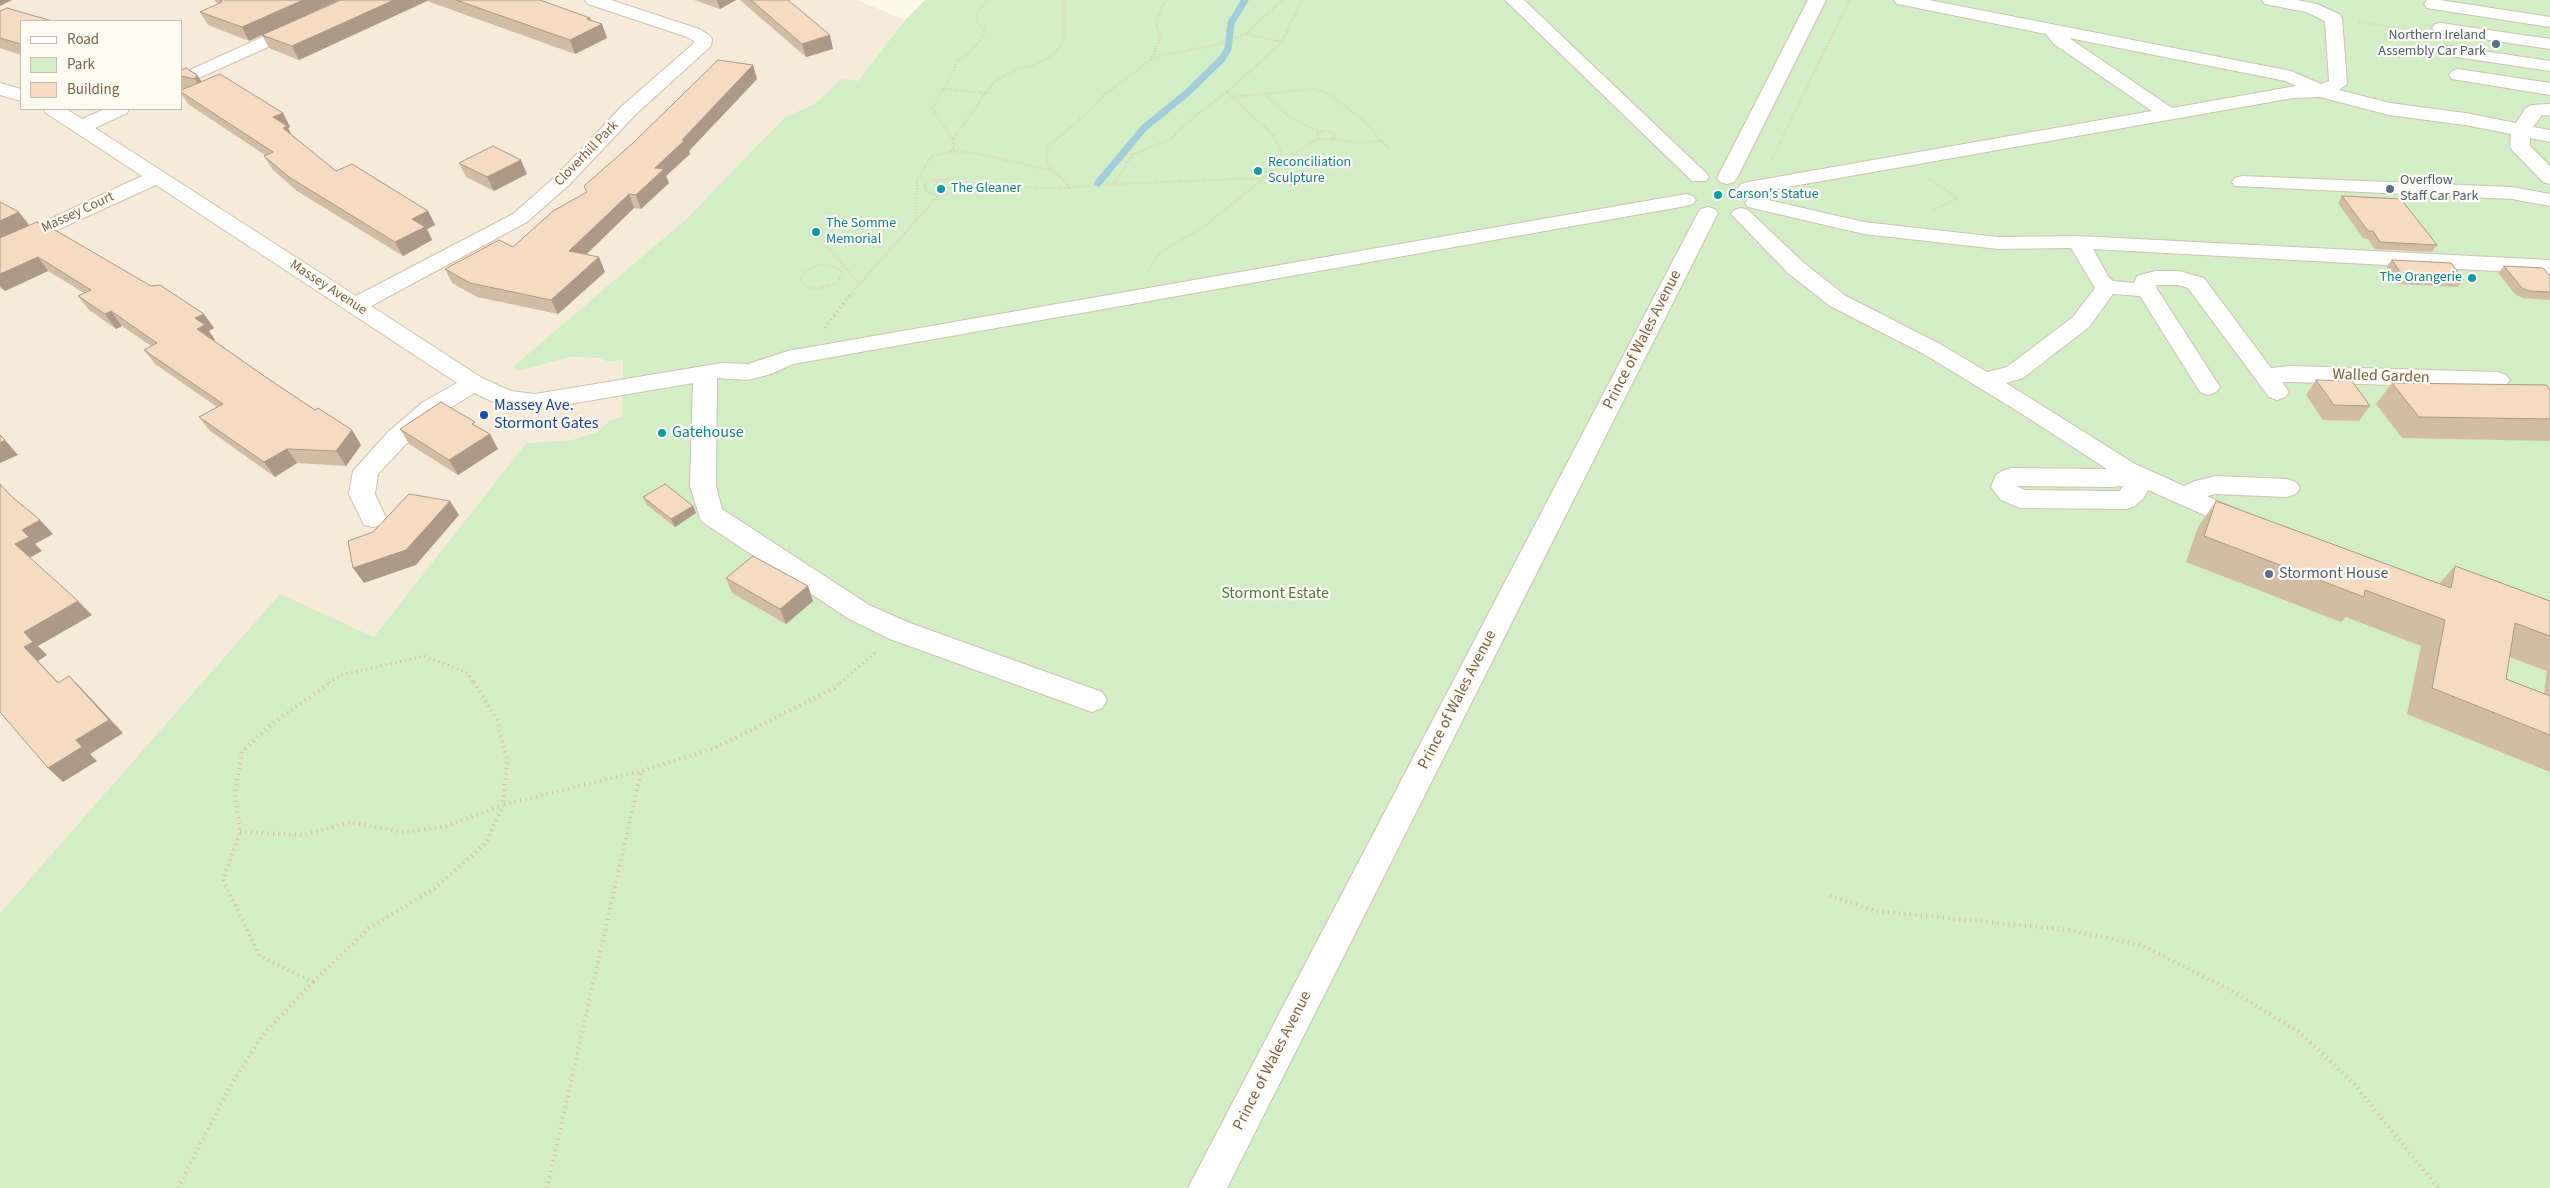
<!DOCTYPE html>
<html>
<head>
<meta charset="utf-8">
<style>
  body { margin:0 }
  #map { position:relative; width:2550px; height:1188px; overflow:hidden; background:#fef8eb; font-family:"Source Sans 3",sans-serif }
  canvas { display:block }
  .legend { position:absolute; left:20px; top:20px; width:162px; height:90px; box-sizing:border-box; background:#fffbf3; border:1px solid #cbbdb0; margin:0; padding:6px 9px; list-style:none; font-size:15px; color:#7c614b }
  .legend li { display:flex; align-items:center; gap:10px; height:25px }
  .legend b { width:25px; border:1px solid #cbbdb0 }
</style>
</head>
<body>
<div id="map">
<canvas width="2550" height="1188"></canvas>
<ul class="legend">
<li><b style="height:6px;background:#fff"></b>Road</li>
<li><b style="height:14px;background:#d3edc7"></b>Park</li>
<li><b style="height:14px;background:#f5dbc1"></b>Building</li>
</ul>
</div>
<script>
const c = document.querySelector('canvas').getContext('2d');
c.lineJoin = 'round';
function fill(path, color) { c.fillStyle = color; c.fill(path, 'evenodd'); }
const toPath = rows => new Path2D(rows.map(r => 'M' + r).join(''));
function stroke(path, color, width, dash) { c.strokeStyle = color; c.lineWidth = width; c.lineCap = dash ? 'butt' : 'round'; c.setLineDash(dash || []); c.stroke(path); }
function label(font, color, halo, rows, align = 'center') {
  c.font = font + ' "Source Sans 3",sans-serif'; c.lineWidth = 4.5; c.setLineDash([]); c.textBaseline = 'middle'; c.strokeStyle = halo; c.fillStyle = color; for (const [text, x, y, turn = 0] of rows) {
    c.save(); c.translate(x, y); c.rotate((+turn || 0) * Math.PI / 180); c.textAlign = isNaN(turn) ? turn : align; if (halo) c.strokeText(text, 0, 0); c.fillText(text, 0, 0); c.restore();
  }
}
const residential = toPath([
  [0,0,857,0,905,20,857,82,841,79,816,103,785,117,685,220,558,358,588,357,609,362,623,360,622,417,610,420,597,432,571,440,526,443,374,638,78,825,0,913],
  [21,21,181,21,181,109,21,109]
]);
const green = toPath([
  [925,0,2550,0,2550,1188,0,1188,0,913,280,594,374,637,526,443,571,440,597,432,610,420,622,417,623,360,609,362,597,358,569,357,519,371,513,367,685,220,785,117,816,103,841,79,858,81,905,20]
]);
const stream = toPath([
  [1098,183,1144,128,1187,93,1222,59,1228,49,1231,23,1245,0]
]);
const pathFar2 = toPath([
  [2359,22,2417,31],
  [1247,34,1282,42],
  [1151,60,1166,54,1216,45,1247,33,1282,0],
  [942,89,987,93],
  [1265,94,1288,116,1319,132],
  [1232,97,1315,89,1329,94,1365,122,1390,150],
  [1322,131,1332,132,1335,137,1329,140,1319,139,1317,134,1322,131],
  [953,139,932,109,954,70,957,60,966,56,981,40,985,30,978,23,976,14,987,0],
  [1332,139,1361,143,1381,141],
  [951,151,978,154,1054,171],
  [1772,160,1849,0],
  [1280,161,1319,139],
  [1929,179,1958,198,1930,212],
  [1115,184,1263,178],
  [1069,188,1066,182,1047,165,1047,147,1076,123,1105,94,1151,60,1161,37,1156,26,1162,5,1167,0],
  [938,196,926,191,925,186,932,180,952,179,957,184,956,189],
  [916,219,917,180,932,156,951,151,954,148,953,139,994,82,1017,69,1035,65,1055,53,1064,41,1064,0],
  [820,237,859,284],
  [828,265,841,270,842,274,837,283,817,289,805,286,801,282,800,279,805,271,815,266,828,265],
  [1149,271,1159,253,1202,228,1273,171,1281,160,1280,148,1272,134,1227,92],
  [849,296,938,196,973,187,1069,188,1114,184,1132,155,1171,139,1193,117,1227,92,1282,42,1302,0]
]);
const pathFar1 = toPath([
  [825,328,850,295],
  [329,683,341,675,424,656,468,673,474,683],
  [840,683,877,651]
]);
const path = toPath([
  [474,682,497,720,507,760,503,805,641,771],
  [240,832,304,835,351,822,402,832,447,826,503,805],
  [1830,896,1876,911,2069,930,2141,945,2232,991,2299,1032,2355,1085,2438,1188],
  [313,982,369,928,435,888,486,843,503,806],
  [178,1188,228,1090,262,1036,313,982,260,956,223,880,240,832,235,793,242,752,272,724,331,682],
  [547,1188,641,771,715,748,834,688,841,682]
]);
const minor = toPath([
  [344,0,367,0,364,4,181,86,181,74,344,0],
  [585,0,611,0,699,29,709,35,712,39,711,46,636,114,569,185,527,222,371,306,482,378,511,391,535,394,722,363,748,364,788,351,1686,194,1693,196,1696,200,1693,204,1686,206,793,364,771,374,748,380,717,378,716,486,722,509,869,605,910,623,1102,692,1107,700,1102,708,1092,712,890,639,849,619,701,521,690,486,693,383,535,410,500,405,474,393,441,414,406,444,378,474,375,494,386,518,382,525,373,527,364,525,349,494,353,471,388,432,423,402,457,383,156,185,0,256,0,242,142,176,46,113,44,109,66,109,82,119,105,109,129,109,127,113,95,128,356,296,513,214,555,177,622,106,693,44,694,41,687,37,588,4,585,0],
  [1505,0,1524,0,1706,173,1709,177,1706,181,1692,181,1505,0],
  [1808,0,1826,0,1737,178,1734,182,1727,184,1720,182,1717,178,1808,0],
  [1894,0,1929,0,2291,71,2321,84,2329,81,2325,21,2306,12,2265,4,2262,0,2297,0,2317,4,2339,14,2342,18,2347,84,2339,90,2390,103,2465,113,2516,123,2525,109,2531,105,2550,104,2550,116,2542,115,2533,127,2550,130,2550,142,2530,138,2530,146,2550,166,2550,184,2543,182,2513,151,2510,147,2511,134,2465,125,2389,115,2320,97,2293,98,1748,194,1741,192,1738,188,1741,184,1748,182,2152,111,2054,44,2046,34,1903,5,1897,4,1894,0],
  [2069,38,2286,81,2296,86,2172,108,2069,38],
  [2427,0,2440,0,2550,17,2550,27,2433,9,2427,8,2424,4,2427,0],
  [2441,23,2550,39,2550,49,2435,32,2432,28,2435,24,2441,23],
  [2449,46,2550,61,2550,71,2443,55,2440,51,2443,47,2449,46],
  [2458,69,2550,83,2550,95,2452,79,2449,75,2452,71,2458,69],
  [0,83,21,89,21,101,0,95,0,83],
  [2242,176,2512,187,2550,194,2550,206,2512,199,2235,186,2232,182,2235,178,2242,176],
  [1755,197,1864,222,1998,237,2078,236,2550,260,2550,274,2093,249,2108,276,2113,281,2134,283,2137,276,2155,271,2179,271,2204,278,2271,368,2291,366,2498,372,2506,375,2510,380,2506,385,2498,388,2291,382,2282,382,2289,392,2285,397,2277,400,2269,397,2188,288,2178,285,2156,285,2157,289,2220,387,2216,392,2208,395,2200,392,2140,296,2113,294,2089,327,2023,378,2006,383,2135,464,2184,486,2195,481,2216,476,2287,479,2296,482,2300,488,2296,494,2287,497,2216,494,2207,496,2254,517,2258,524,2254,531,2245,533,2148,490,2143,499,2135,506,2126,509,2020,508,2001,500,1991,487,1996,475,2002,471,2011,468,2107,469,2019,412,1924,354,1830,306,1788,273,1731,214,1734,210,1741,208,1748,210,1804,263,1846,296,1940,344,1987,372,2007,367,2073,317,2095,288,2071,248,1998,249,1864,234,1748,207,1745,203,1748,199,1755,197],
  [2017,486,2110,487,2123,486,2120,491,2024,490,2017,486],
  [1708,207,1715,209,1718,213,1227,1188,1188,1188,1698,213,1701,209,1708,207]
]);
const wall = toPath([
  [214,0,339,0,287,24,341,0,540,0,590,18,591,21,602,24,607,38,575,54,427,1,299,60,269,48,262,35,249,41,208,25,200,12,218,4],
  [694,0,736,0,720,9],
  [740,0,788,0,833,49,806,57],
  [0,11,21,21,21,55,0,48],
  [753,65,757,79,689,151,690,154,666,176,669,183,641,209,634,208,586,255,605,272,558,314,477,297,452,283,445,269,513,247,587,193,584,186],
  [181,70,197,75,202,82,283,113,290,127,288,128,292,135,336,171,428,211,435,225,427,229,432,240,403,256,297,191,272,169,264,156,265,155,188,104,181,93,181,90,184,89,181,88],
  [459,163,527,174,494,191,466,177],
  [2342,196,2437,245,2432,252,2375,249,2368,239,2363,238,2338,203],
  [0,202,29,226,214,328,209,331,215,340,213,340,267,378,315,410,352,430,361,445,346,466,297,463,275,477,210,431,199,417,217,407,155,364,144,350,151,346,122,326,116,329,89,310,78,296,84,293,48,271,5,291,0,288],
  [2392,260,2464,280,2458,287,2397,284,2386,267],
  [2504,266,2550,276,2550,300,2523,298,2516,295,2498,273],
  [2316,380,2370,406,2359,421,2323,420,2306,395],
  [2392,383,2550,390,2550,441,2402,438,2376,404],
  [478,427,490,434,498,449,458,475,409,444,400,429],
  [643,497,693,506,696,513,675,527,647,505],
  [2216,501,2439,584,2455,566,2550,601,2550,772,2407,714,2421,646,2346,617,2341,622,2186,562,2198,527],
  [2509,657,2547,671,2544,694,2506,679],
  [726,578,808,586,813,601,786,624,732,593]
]);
const shadedWall = toPath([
  [0,0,12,0,0,6],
  [303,0,339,0,249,41,242,27],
  [394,0,427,0,427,1,299,60,292,46],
  [717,0,736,0,720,9],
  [590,18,594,28,602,24,607,38,575,54,570,40,587,19],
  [830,35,833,49,806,57,802,44],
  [753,65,757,79,689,151,690,154,666,176,669,183,641,209,636,195,655,168],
  [197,75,206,88,204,93,195,79],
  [283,113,290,127,288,128,294,140,273,117],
  [521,160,527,174,494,191,487,177],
  [629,194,634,208,575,265,569,251],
  [428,211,435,225,427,229,432,240,403,256,395,242,412,219],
  [19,212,30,226,0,240,0,221],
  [38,257,48,271,5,291,0,285,0,274],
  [599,257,605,272,558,314,551,300],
  [111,311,122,326,116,329,105,314],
  [204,314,214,328,209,331,215,340,208,343,197,329,195,318],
  [352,430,361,445,346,466,336,451],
  [490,434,498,449,458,475,449,460],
  [5,440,18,455,0,463,0,443],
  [287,449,297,463,275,477,264,462],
  [450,501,459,515,416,565,364,583,353,568],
  [693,506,696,513,675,527,671,519],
  [40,520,53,534,35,544,42,551,29,558,15,544,22,530],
  [808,586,813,601,786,624,780,609],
  [78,601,92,615,38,646,47,655,38,661,72,697,58,683,24,647,24,632],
  [69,676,83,690,123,733,90,754,97,761,63,782,48,768,76,740]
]);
const building = toPath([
  [220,0,303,0,242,27,200,12,222,2,220,0],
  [341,0,394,0,292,46,262,35,341,0],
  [456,0,540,0,590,18,587,19,602,24,570,40,456,0],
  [751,0,788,0,830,35,802,44,751,0],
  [7,8,52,21,21,21,21,44,0,38,0,11,7,8],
  [718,60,753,65,682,140,685,140,655,168,664,169,636,195,629,194,569,251,599,257,551,300,470,283,445,269,499,240,513,247,553,211,587,192,584,186,633,143,718,60],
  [186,68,197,75,195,79,181,76,181,70,186,68],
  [220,74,283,113,273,117,287,126,283,128,336,171,352,164,428,211,412,219,425,227,395,242,289,177,264,156,273,152,181,92,181,90,220,74],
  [493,146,521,160,487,177,459,163,493,146],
  [2342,196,2401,199,2437,245,2380,242,2373,231,2368,231,2342,196],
  [0,202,19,212,0,221,0,202],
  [37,222,55,230,151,286,160,285,204,314,195,318,205,325,197,329,267,378,315,410,318,408,352,430,336,451,287,449,264,462,199,417,223,404,144,350,157,343,111,311,105,314,78,296,91,290,38,257,0,274,0,238,37,222],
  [2392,260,2451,263,2464,280,2403,276,2392,260],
  [2504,266,2543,268,2550,276,2550,292,2529,291,2522,288,2504,266],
  [2316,380,2352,381,2370,406,2334,405,2316,380],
  [2392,383,2546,385,2550,390,2550,419,2419,417,2392,383],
  [441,402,475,422,472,424,490,434,449,460,400,429,441,402],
  [0,435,5,440,0,443,0,435],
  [0,484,10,495,40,520,22,530,29,537,15,544,78,601,24,632,33,642,24,647,58,683,69,676,109,720,76,740,82,747,48,768,0,712,0,484],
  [665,484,693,506,671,519,643,497,665,484],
  [409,494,450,501,406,550,353,568,348,541,373,532,409,494],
  [2216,501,2451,588,2455,566,2550,601,2550,636,2515,623,2506,679,2550,696,2550,735,2432,688,2445,620,2365,590,2364,597,2204,536,2216,501],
  [753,556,808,586,780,609,726,578,753,556]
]);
const markers = [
  [2496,44,5,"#5c6f8a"],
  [1258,171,5,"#0f9aa8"],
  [941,189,5,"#0f9aa8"],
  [2390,189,5,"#5c6f8a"],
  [1718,195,5,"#0f9aa8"],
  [816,232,5,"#0f9aa8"],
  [2472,278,5,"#0f9aa8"],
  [484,415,5,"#1a4fb4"],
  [662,433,5,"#0f9aa8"],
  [2269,574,5,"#5c6f8a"]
];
const farServicenames = [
  ["Northern Ireland",2486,36],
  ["Assembly Car Park",2486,52],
  ["Overflow",2400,181,"left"],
  ["Staff Car Park",2400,197,"left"]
];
const farStreetnames = [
  ["Cloverhill Park",587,154,-46],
  ["Massey Court",78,213,-25],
  ["Massey Avenue",328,288,33]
];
const farCulturenames = [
  ["Reconciliation",1268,163],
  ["Sculpture",1268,179],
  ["The Gleaner",951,189],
  ["Carson's Statue",1728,195],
  ["The Somme",826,224],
  ["Memorial",826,240],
  ["The Orangerie",2462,278,"right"]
];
const streetNames = [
  ["Prince of Wales Avenue",1643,340,-63],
  ["Walled Garden",2381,377,2],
  ["Prince of Wales Avenue",1458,700,-63],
  ["Prince of Wales Avenue",1273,1061,-63]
];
const transitNames = [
  ["Massey Ave.",494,406],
  ["Stormont Gates",494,424]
];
const cultureNames = [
  ["Gatehouse",672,433]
];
const serviceNames = [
  ["Stormont House",2279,574]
];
const parkNames = [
  ["Stormont Estate",1275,594]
];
fill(residential, '#f6ebd9');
fill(green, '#d3edc7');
stroke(stream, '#a2cedc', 7);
stroke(minor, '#d2c1af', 2);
stroke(pathFar2, '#dbbea2', 2.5, [0.5, 2.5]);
stroke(pathFar1, '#dbbea2', 3, [1, 4]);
stroke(path, '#dbbea2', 4, [1, 4.5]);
fill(minor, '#fff');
fill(wall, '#d3bca6');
fill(shadedWall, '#ac9987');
fill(building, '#f5dbc1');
stroke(building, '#ac9987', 1);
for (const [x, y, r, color] of markers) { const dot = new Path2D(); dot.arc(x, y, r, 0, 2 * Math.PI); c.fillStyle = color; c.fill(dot); stroke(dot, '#fffbf3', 2); }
label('14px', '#4e5e75', '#fffbf3', farServicenames, 'right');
label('14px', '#7c614b', '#fffbf3', farStreetnames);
label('14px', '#0d838f', '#fffbf3', farCulturenames, 'left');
label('16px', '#7c614b', '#fffbf3', streetNames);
label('16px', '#164399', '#fffbf3', transitNames, 'left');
label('16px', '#0d838f', '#fffbf3', cultureNames, 'left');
label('16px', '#4e5e75', '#fffbf3', serviceNames, 'left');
label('16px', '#4b7c3f', '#fffbf3', parkNames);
</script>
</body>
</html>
